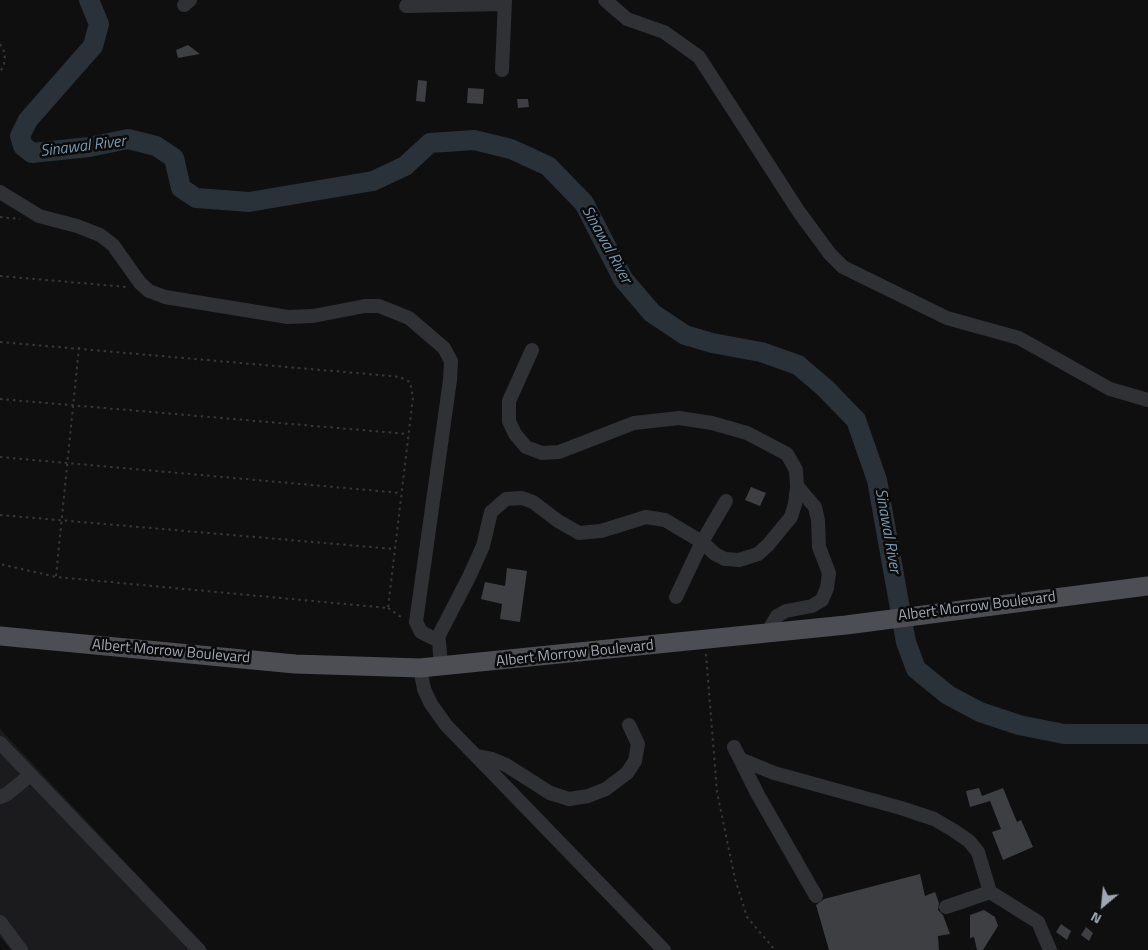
<!DOCTYPE html>
<html>
<head>
<meta charset="utf-8">
<style>
  body { margin:0 }
  #map { position:relative; width:1148px; height:950px; overflow:hidden; background:#0f0f10; font-family:"Titillium Web",sans-serif }
  canvas { display:block }
  .north { position:absolute; left:1078px; top:880px; width:50px; height:50px; -webkit-text-stroke:4px #0a0a0b; paint-order:stroke; rotate:208deg; font-size:14px; font-weight:700; line-height:20px; text-align:center; color:#9fa6b1 }
  .north::after { content:''; display:block; margin:auto; width:18px; height:22px; background:#9fa6b1; clip-path:polygon(50% 0,100% 100%,50% 72%,0 100%) }
</style>
</head>
<body>
<div id="map">
<canvas width="1148" height="950"></canvas>
<div class="north">N</div>
</div>
<script>
const c = document.querySelector('canvas').getContext('2d');
c.lineJoin = 'round';
function fill(path, color) { c.fillStyle = color; c.fill(path, 'evenodd'); }
const toPath = rows => new Path2D(rows.map(r => 'M' + r).join(''));
function stroke(path, color, width, dash) { c.strokeStyle = color; c.lineWidth = width; c.lineCap = dash ? 'butt' : 'round'; c.setLineDash(dash || []); c.stroke(path); }
function label(font, color, halo, rows, align = 'center') {
  c.font = font + ' "Titillium Web",sans-serif'; c.lineWidth = 5; c.setLineDash([]); c.textBaseline = 'middle'; c.strokeStyle = halo; c.fillStyle = color; for (const [text, x, y, turn = 0] of rows) {
    c.save(); c.translate(x, y); c.rotate((+turn || 0) * Math.PI / 180); c.textAlign = isNaN(turn) ? turn : align; if (halo) c.strokeText(text, 0, 0); c.fillText(text, 0, 0); c.restore();
  }
}
const built = toPath([
  [0,729,208,950,11,950,0,937]
]);
const river = toPath([
  [89,0,99,24,93,46,28,120,20,136,23,146,32,153,89,147,128,139,156,146,174,158,181,188,196,198,249,202,373,181,405,166,430,143,474,140,511,149,548,166,584,203,623,279,652,313,685,335,712,343,761,352,798,365,825,388,856,420,877,480,906,642,916,669,948,695,980,712,1019,725,1064,734,1148,734]
]);
const building = toPath([
  [188,45,200,54,178,58,176,50],
  [418,80,427,81,425,102,416,101],
  [468,88,484,89,483,104,467,103],
  [517,99,528,99,529,107,518,108],
  [751,487,766,493,760,506,745,500],
  [507,568,527,571,520,622,500,619,502,604,481,599,485,582,505,586],
  [979,788,982,796,1003,788,1017,822,1021,820,1033,847,1003,860,992,832,1001,829,990,801,970,807,966,791],
  [920,874,925,896,935,892,939,903,938,910,943,915,950,934,938,936,939,950,829,950,816,905,824,899],
  [984,910,995,917,998,926,983,950,977,950,974,937,970,938,970,915],
  [1061,924,1071,931,1067,940,1056,932],
  [1086,927,1093,933,1089,941,1081,935]
]);
const path = toPath([
  [0,44,5,53,4,65,0,72],
  [0,217,20,219],
  [0,276,127,287],
  [0,342,390,376,400,377,410,382,413,397,388,608,56,577,0,564],
  [0,399,408,434],
  [0,457,401,493],
  [0,515,394,549],
  [56,576,79,347],
  [388,608,404,619],
  [706,654,717,792,735,879,747,917,775,950]
]);
const minor = toPath([
  [605,0,627,19,664,32,699,57,799,212,830,254,843,267,947,318,1019,338,1110,389,1148,400],
  [184,5,190,0],
  [406,6,505,4],
  [502,70,505,0],
  [0,192,39,216,77,226,100,235,113,245,140,283,149,291,165,297,288,317,313,316,365,306,379,306,409,318,444,348,451,361,450,380,416,622,421,632,439,641,441,667],
  [676,597,702,542,726,501],
  [767,633,777,616,786,611,812,606,822,600,827,588,829,573,819,547,818,520,815,507,797,486],
  [437,639,469,577,483,546,491,512,506,499,522,498,533,502,558,521,579,533,601,531,646,517,665,520,702,542,715,554,725,559,739,560,758,554,768,545,791,517,795,504,797,486,796,470,787,454,747,433,712,423,679,418,634,423,559,452,542,453,526,447,515,434,509,421,509,401,532,350],
  [420,668,424,689,431,704,446,725,664,950],
  [0,743,199,950],
  [734,747,758,795,816,896],
  [476,756,492,759,506,765,550,793,569,799,588,796,606,789,627,773,635,761,638,744,629,725],
  [740,759,774,773,901,808,934,819,953,830,969,841,978,852,990,892,1038,922,1050,950],
  [0,797,7,794,29,776],
  [946,907,990,892],
  [0,922,21,950]
]);
const major = toPath([
  [0,636,295,664,420,668,846,625,1148,586]
]);
const streetNames = [
  ["Albert Morrow Boulevard",977,607,-7],
  ["Albert Morrow Boulevard",171,652,5],
  ["Albert Morrow Boulevard",575,654,-6]
];
const waterNames = [
  ["Sinawal River",83,147,-7],
  ["Sinawal River",606,245,61],
  ["Sinawal River",887,531,80]
];
fill(built, '#1b1b1d');
stroke(river, '#283238', 20);
fill(building, '#3e3f43');
stroke(path, '#36383c', 2, [2.5, 4]);
stroke(minor, '#303135', 14);
stroke(major, '#4c4e54', 19);
label('15px', '#9fa6b1', '#0a0a0b', streetNames);
label('italic 16px', '#7598ae', '#0a0a0b', waterNames);
</script>
</body>
</html>
